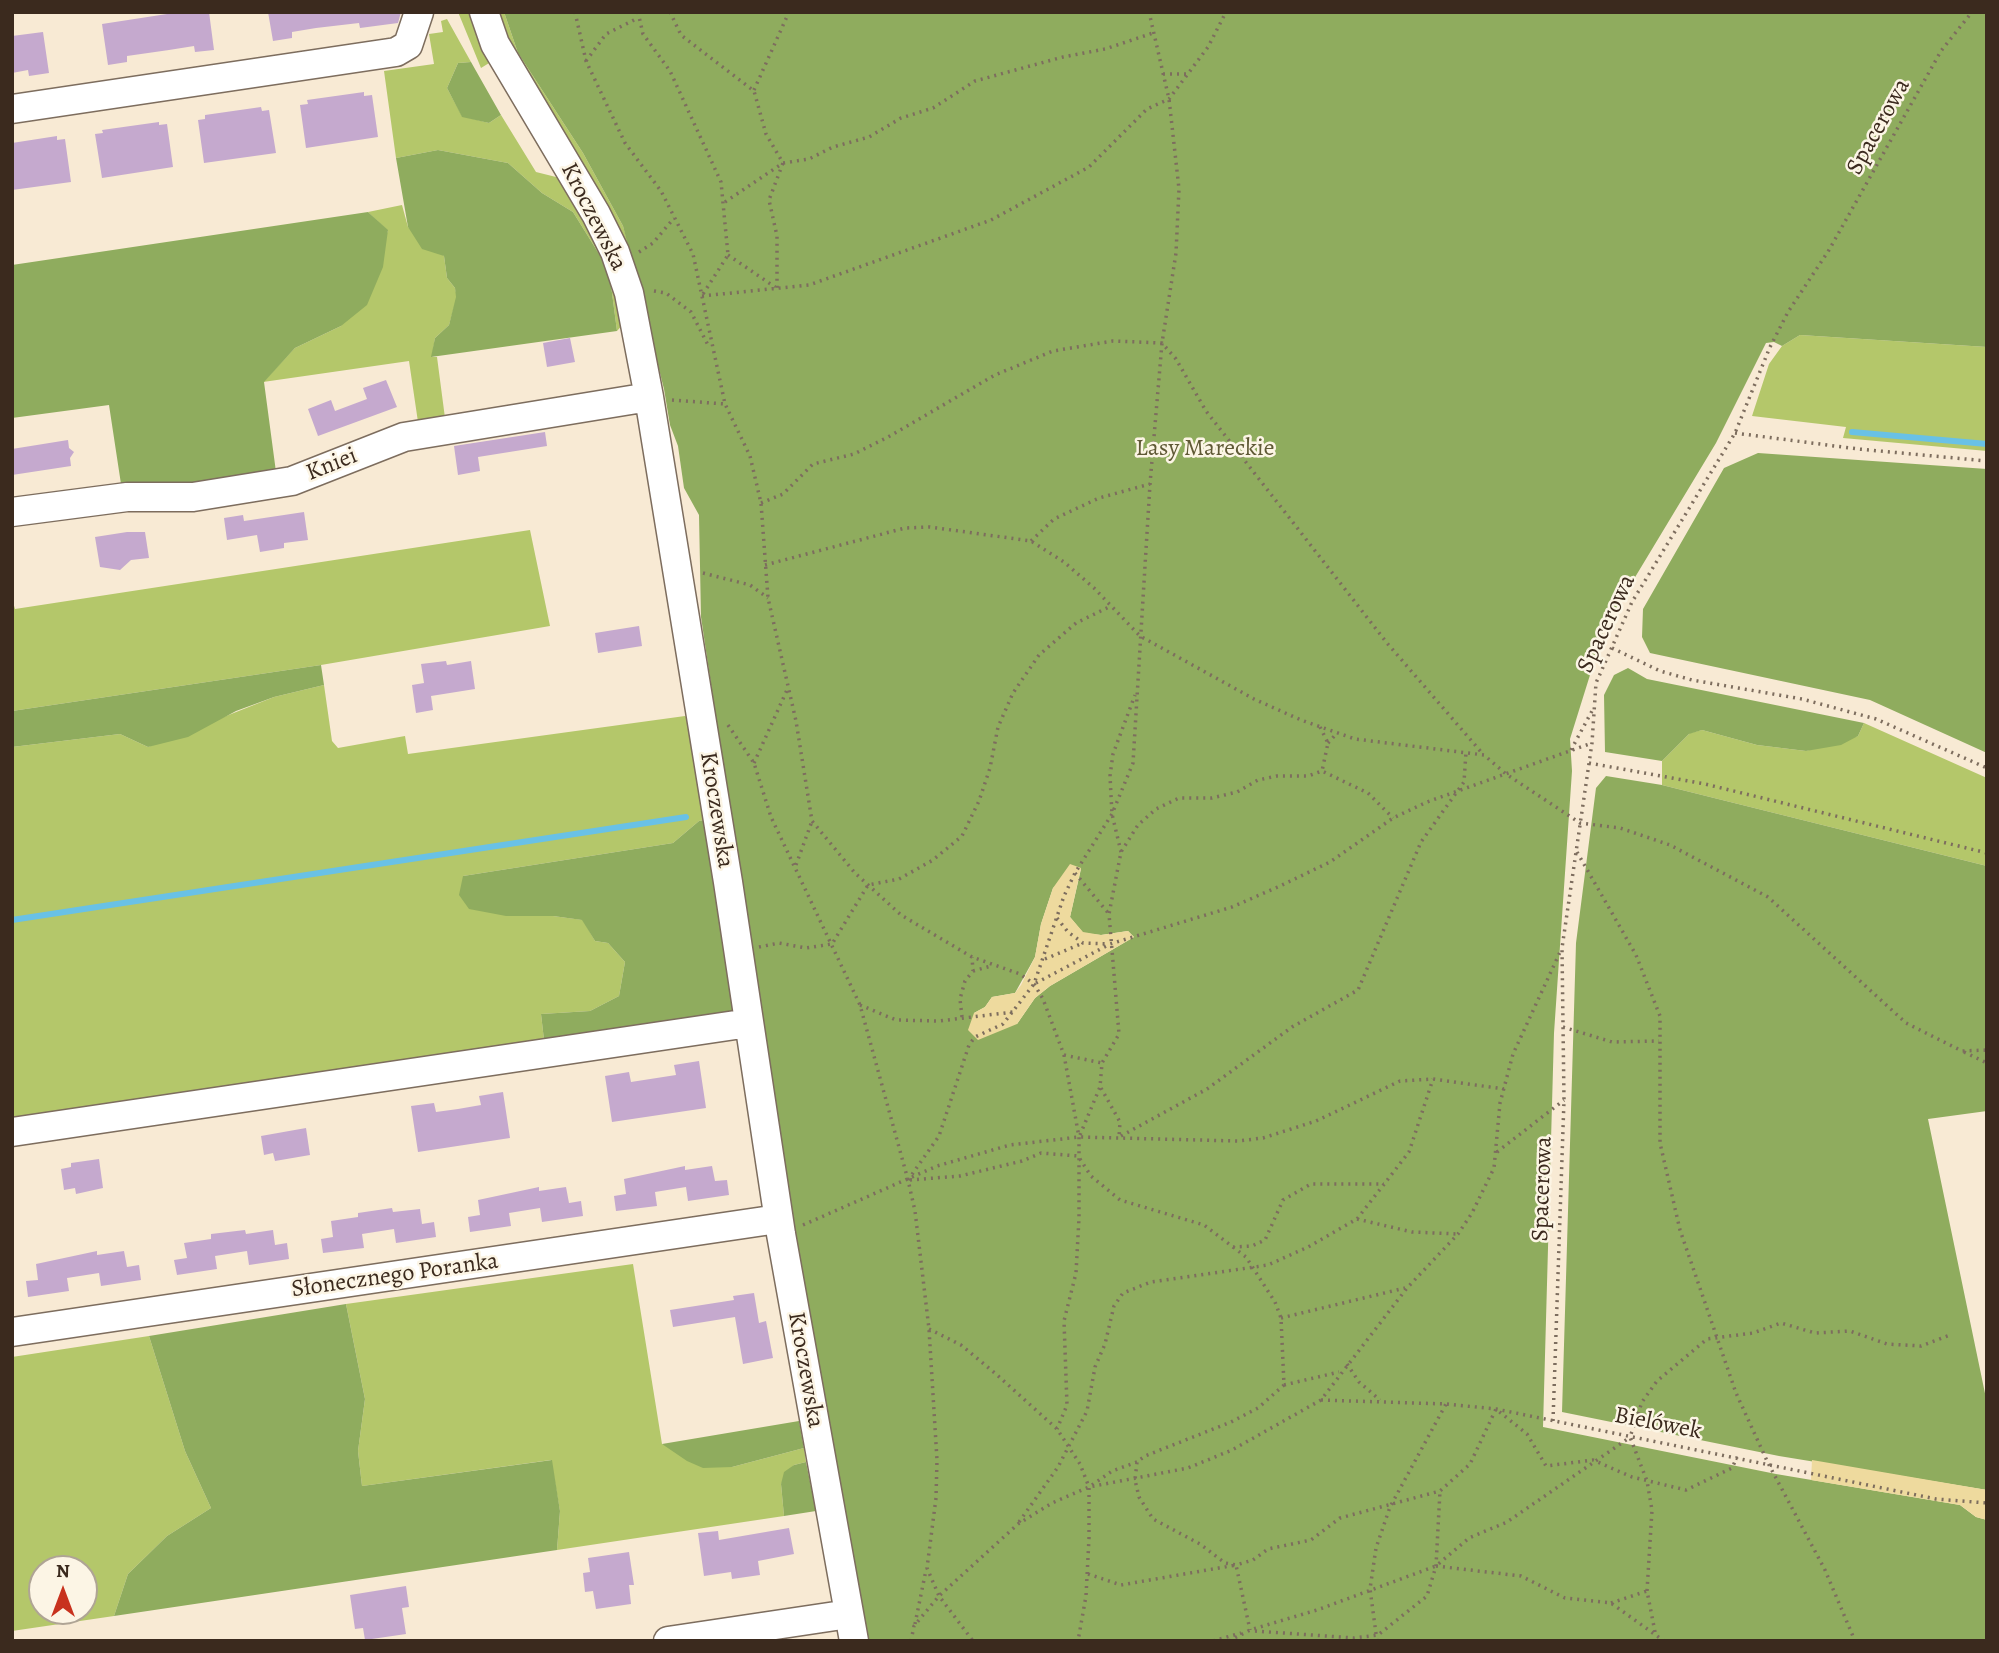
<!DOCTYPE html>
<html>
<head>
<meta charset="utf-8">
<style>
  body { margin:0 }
  #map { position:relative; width:1999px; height:1653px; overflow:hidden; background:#f8ead4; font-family:Alegreya,serif }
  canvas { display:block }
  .frame { position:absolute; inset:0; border:14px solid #3b2a1e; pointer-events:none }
  .north { position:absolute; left:28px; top:1555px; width:70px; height:70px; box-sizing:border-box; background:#fcf5e5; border:2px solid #afa495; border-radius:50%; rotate:0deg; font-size:19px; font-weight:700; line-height:28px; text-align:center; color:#3b2a1e }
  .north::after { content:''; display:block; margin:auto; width:24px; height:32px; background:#c8321e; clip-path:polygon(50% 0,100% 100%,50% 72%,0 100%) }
</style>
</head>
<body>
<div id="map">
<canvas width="1999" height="1653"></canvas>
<div class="frame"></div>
<div class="north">N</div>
</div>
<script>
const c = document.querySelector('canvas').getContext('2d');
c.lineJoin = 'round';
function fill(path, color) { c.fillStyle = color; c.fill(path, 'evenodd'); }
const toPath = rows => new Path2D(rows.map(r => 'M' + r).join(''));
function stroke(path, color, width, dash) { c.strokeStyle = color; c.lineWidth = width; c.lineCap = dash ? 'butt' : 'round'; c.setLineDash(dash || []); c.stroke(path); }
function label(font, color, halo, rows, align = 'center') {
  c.font = font + ' Alegreya,serif'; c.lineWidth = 5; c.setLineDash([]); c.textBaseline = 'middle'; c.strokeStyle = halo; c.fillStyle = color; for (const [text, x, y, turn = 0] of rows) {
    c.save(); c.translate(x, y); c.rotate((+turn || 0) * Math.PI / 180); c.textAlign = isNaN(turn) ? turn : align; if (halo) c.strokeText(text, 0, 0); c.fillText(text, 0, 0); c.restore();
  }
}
const green = toPath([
  [458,12,472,14,494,60,481,68],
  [493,12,504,12,518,53,583,153,623,226,630,250,625,249,579,169],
  [447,19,471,62,458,63,447,88,462,116,489,123,501,115,536,172,564,179,609,256,626,321,617,331,609,270,573,212,542,193,508,163,438,150,396,158,384,71,434,64,429,34,443,32,441,21],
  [402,205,408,227,444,256,447,278,455,288,457,297,449,325,435,338,432,357,437,357,445,418,418,422,409,361,263,382,295,348,341,326,388,231,368,212],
  [1800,335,1987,347,1987,451,1843,438,1846,427,1752,416,1769,364,1782,346],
  [530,530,550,626,321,665,12,711,12,599,15,609],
  [324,685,332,741,338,748,405,736,408,754,685,716,691,721,713,818,699,821,673,843,463,876,553,916,583,920,595,941,608,943,625,962,619,996,590,1011,541,1014,544,1040,12,1122,12,747,120,734,148,747,274,697],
  [1864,723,1987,778,1987,866,1662,785,1662,761,1690,733,1702,730,1757,745,1806,751,1858,736],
  [633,1264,662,1444,732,1467,804,1448,806,1462,794,1465,781,1484,784,1516,557,1550,560,1511,551,1460,362,1486,358,1451,365,1399,346,1304],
  [149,1336,185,1451,211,1508,167,1536,128,1574,114,1616,12,1631,12,1357],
  [42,1569,84,1569,84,1611,42,1611]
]);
const forest = toPath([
  [504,12,1987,12,1987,347,1800,335,1782,346,1774,342,1766,343,1716,443,1605,627,1570,739,1572,771,1554,1033,1543,1427,1776,1474,1960,1505,1976,1517,1987,1520,1987,1641,869,1641,782,1164,701,617,699,515,684,488,678,446,670,425,664,389,623,226,583,153,518,53],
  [1081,869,1070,917,1083,933,1101,935,1128,931,1134,937,1050,986,1035,998,1017,1024,974,1013,985,1007,992,997,1015,993,1035,957,1041,924,1053,888],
  [471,62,501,115,489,123,462,117,447,88,458,63],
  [438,150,508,163,542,193,573,212,609,270,617,331,431,357,435,338,449,325,456,297,455,288,447,278,444,256,422,249,408,227,396,158],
  [368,212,388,230,383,267,367,305,341,326,295,348,264,382,276,472,196,484,121,484,109,405,12,418,12,265],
  [1758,453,1987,469,1987,753,1870,700,1650,653,1642,637,1643,609,1724,468],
  [321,665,324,685,274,697,236,711,188,737,148,747,120,734,12,747,12,711],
  [1628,668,1647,679,1864,723,1858,736,1841,745,1806,751,1757,745,1702,730,1689,734,1662,761,1605,752,1604,695,1614,675],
  [1606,776,1662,785,1987,866,1987,1111,1928,1119,1987,1403,1987,1490,1779,1456,1562,1412,1576,943,1596,788],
  [713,818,738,1010,544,1040,541,1014,590,1011,619,996,625,962,608,943,595,941,582,920,553,916,506,916,469,909,459,895,463,876,673,843,699,821],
  [346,1304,365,1399,358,1451,362,1486,552,1460,560,1511,557,1550,114,1616,128,1574,167,1536,211,1508,185,1451,149,1336],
  [799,1421,804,1448,732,1467,703,1468,687,1461,662,1444],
  [806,1462,816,1511,784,1516,781,1484,784,1472,794,1465]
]);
const sand = toPath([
  [1070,864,1081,868,1070,917,1083,932,1101,935,1128,931,1134,937,1050,986,1035,998,1017,1024,978,1040,968,1030,974,1013,985,1007,992,997,1015,993,1021,985,1035,957,1041,924,1053,888],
  [1812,1460,1987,1490,1987,1520,1976,1517,1960,1505,1811,1480]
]);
const stream = toPath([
  [1852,432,1987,444],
  [12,920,686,817]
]);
const building = toPath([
  [180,12,209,12,214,50,195,52,194,46,169,50,127,56,127,62,108,65,102,24],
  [268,12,401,12,398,23,360,28,359,23,316,28,292,32,292,38,273,41],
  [43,32,49,73,29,76,28,70,12,73,12,36],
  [364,92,364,96,372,95,378,137,306,148,300,105,308,104,307,100],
  [261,107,262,111,269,110,276,153,204,163,198,120,205,119,205,115],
  [159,122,159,125,167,124,173,167,102,178,95,134,103,133,102,130],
  [57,136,57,140,65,139,71,182,12,190,12,143],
  [570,338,575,362,547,367,543,343],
  [386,380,397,407,318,436,308,409,331,400,335,411,367,399,363,388],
  [545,432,547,446,478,457,480,471,458,475,454,446],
  [68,440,69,448,74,452,70,458,71,466,12,475,12,449],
  [304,512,308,540,284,543,284,548,260,552,257,535,227,540,224,518,243,515,244,521],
  [127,532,145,532,149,558,131,560,120,570,100,567,95,537],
  [639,626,642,646,598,653,595,633],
  [446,661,447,665,471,661,475,689,431,696,433,710,416,713,412,685,424,683,421,664],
  [699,1061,706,1108,612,1122,605,1076,629,1072,631,1082,676,1075,674,1065],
  [503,1092,510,1138,418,1152,411,1106,434,1103,436,1112,458,1109,481,1105,479,1096],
  [306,1128,310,1155,275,1161,273,1153,264,1155,261,1136],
  [99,1159,103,1188,76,1194,75,1188,64,1190,61,1169,71,1167,71,1163],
  [685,1166,685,1170,712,1166,715,1181,727,1180,729,1195,688,1201,686,1187,655,1192,657,1206,616,1211,614,1196,626,1194,624,1179],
  [539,1187,539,1191,566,1187,569,1203,581,1201,583,1216,542,1222,540,1208,509,1213,511,1226,470,1232,468,1217,480,1215,478,1200],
  [392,1208,393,1212,420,1209,422,1224,434,1222,436,1237,396,1243,394,1229,362,1234,364,1248,323,1253,321,1239,333,1237,331,1221,358,1217,358,1213],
  [245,1230,246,1234,273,1230,275,1245,287,1243,289,1259,249,1265,247,1251,215,1256,217,1269,177,1275,174,1260,187,1258,184,1243,211,1239,211,1234],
  [97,1251,97,1255,124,1251,127,1267,139,1265,141,1280,101,1286,99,1273,67,1278,69,1291,28,1297,26,1281,38,1280,36,1264],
  [754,1293,759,1323,766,1321,773,1358,743,1364,735,1317,673,1327,670,1310,734,1300,733,1296],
  [789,1528,794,1554,758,1561,760,1575,732,1579,731,1572,704,1576,698,1533,718,1531,719,1540],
  [629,1552,634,1585,629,1585,631,1604,596,1609,593,1591,585,1592,583,1573,590,1572,588,1558],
  [406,1586,409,1607,402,1608,406,1634,365,1640,363,1628,355,1629,350,1595]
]);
const path = toPath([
  [575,12,586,61,625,143,661,191,693,254,725,404,750,456,761,503,768,598,796,721,812,821,855,873,901,915,972,957,1020,974,1034,984,1043,999,1064,1055,1079,1137,1079,1218,1076,1273,1064,1321,1067,1405,1057,1429],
  [638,12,643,34,670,71,721,182,728,255,703,294],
  [670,12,681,35,754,91,766,134,783,163,769,200,777,236,777,288],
  [888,12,947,12],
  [586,61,606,34,638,18],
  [1163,74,1186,74],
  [754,90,789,12],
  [725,202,783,163,809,159,833,147,869,137,901,118,933,108,975,81,1063,57,1105,49,1153,33],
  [639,252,653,243,674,218],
  [728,255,775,287],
  [654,291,666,293,691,312,709,347],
  [702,296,809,285,991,220,1089,167,1147,109,1169,99,1208,47,1226,12],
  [672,400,725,404],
  [1735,433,1858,449,1987,461],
  [761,503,783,494,813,464,854,454,888,437,995,375,1053,351,1113,341,1162,343,1176,359,1206,411,1387,643,1482,753],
  [1031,541,1054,519,1099,498,1150,484],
  [765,565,905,528,930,527,1031,541,1064,562,1094,588,1140,636,1254,699,1301,720,1355,739,1484,755,1506,774,1580,823,1620,828,1670,845,1768,897,1906,1023,1962,1051,1987,1050],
  [703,573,750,585,768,598],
  [1612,648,1660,671,1692,680,1802,699,1876,719,1987,768],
  [728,725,754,763,771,817,860,1005,908,1180,915,1211,929,1329,937,1460,936,1498,927,1568,939,1596,973,1641],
  [1320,727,1328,743,1322,771],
  [1328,743,1337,733],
  [1571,750,1592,711],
  [754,763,787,690],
  [1589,763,1705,784,1987,853],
  [1121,852,1112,814,1110,776,1113,754,1135,695],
  [1577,852,1636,955,1660,1016,1660,1143,1680,1230,1736,1393,1768,1463,1825,1570,1855,1641],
  [796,865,812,821],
  [1075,873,1109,914],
  [1057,918,1068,932,1083,943,1108,944],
  [759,947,779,943,806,948,832,944,868,885,899,879,933,860,962,836,979,801,990,768,998,727,1013,693,1039,655,1076,623,1111,606],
  [1045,959,1083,943],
  [973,971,991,966],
  [1036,983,1110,944,1232,907,1280,886,1330,862,1393,818,1427,802,1592,743],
  [860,1005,896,1020,939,1021,1013,1012],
  [962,1017,960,999,965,981,973,971,972,957],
  [1563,1027,1612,1042,1659,1041],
  [1964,1052,1987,1063],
  [1064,1055,1102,1063],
  [1101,1088,1120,1122,1119,1137],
  [1080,1135,1100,1087,1102,1063,1119,1034,1109,914,1121,852,1138,825,1156,809,1179,798,1212,798,1237,792,1258,780,1277,776,1308,776,1322,771,1368,793,1393,818],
  [1121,1136,1207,1089,1292,1027,1358,990,1421,842,1464,782,1466,752],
  [1497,1152,1564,1100],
  [908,1180,939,1136,969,1045,975,1037,1003,1024,1034,984,1064,896,1075,873,1112,814,1133,763,1150,484,1162,343,1176,253,1179,189,1169,99,1149,12],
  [910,1180,960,1176,1022,1161,1041,1153,1078,1156,1091,1176,1120,1200,1204,1225,1233,1247,1252,1246,1265,1240,1283,1200,1311,1184,1384,1184],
  [1357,1219,1412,1232,1458,1234],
  [803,1225,937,1166,1010,1145,1079,1137,1238,1141,1263,1138,1316,1121,1400,1081,1433,1079,1504,1089],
  [1233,1247,1246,1257,1275,1302,1281,1318,1284,1385,1258,1408,1231,1422,1145,1456,1137,1462,1135,1480,1139,1497,1153,1519,1200,1544,1225,1563,1236,1565,1253,1560,1268,1549,1311,1540,1340,1518,1440,1491,1470,1464,1496,1409,1527,1434,1546,1466,1593,1460,1632,1477,1686,1490,1732,1468,1737,1457],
  [1281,1318,1405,1288],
  [929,1329,961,1345,996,1374,1057,1429,1080,1464,1089,1487,1089,1538,1086,1596,1078,1641],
  [1347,1364,1359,1382,1380,1400],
  [1284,1385,1339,1372],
  [1321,1400,1446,1404,1496,1409,1936,1499,1987,1503],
  [1553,1421,1564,1100,1562,948,1592,743,1596,683,1632,602,1735,433,1770,347,1788,312,1829,250,1941,51,1972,12],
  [1092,1485,1112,1471,1137,1462],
  [1019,1522,1058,1467,1087,1411,1095,1367,1105,1344,1114,1306,1123,1293,1151,1282,1268,1265,1308,1247,1357,1219,1409,1152,1433,1079],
  [1436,1566,1521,1576,1565,1598,1611,1603,1664,1641],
  [1088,1574,1121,1585,1236,1565,1250,1630],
  [1611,1603,1647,1591],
  [915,1624,926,1570],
  [1255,1631,1354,1638,1378,1635,1427,1596,1436,1566,1440,1491],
  [1655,1632,1647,1591,1652,1510,1647,1481,1630,1437,1642,1402,1657,1381,1707,1339,1753,1333,1781,1323,1815,1333,1850,1331,1887,1344,1921,1346,1950,1335],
  [911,1641,914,1626,939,1596,1018,1524,1052,1503,1089,1487,1188,1468,1232,1450,1321,1400,1407,1288,1458,1234,1472,1213,1494,1168,1500,1103,1513,1054,1561,950],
  [1213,1641,1241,1633],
  [1229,1641,1250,1630,1317,1610,1436,1566,1469,1538,1507,1522,1629,1438],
  [1377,1641,1370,1589,1376,1548,1390,1507,1446,1404]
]);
const minor = toPath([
  [484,12,495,44,596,214,615,252,629,293,649,397,728,882,781,1234,854,1641],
  [12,109,396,52,408,45,419,12],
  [12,512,127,497,193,497,292,481,404,437,649,397],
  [12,1132,749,1023],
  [12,1332,778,1219],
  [668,1641,849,1614]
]);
const streetNames = [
  ["Spacerowa",1879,127,-61],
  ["Kroczewska",593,217,63],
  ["Kniei",332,465,-22],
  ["Spacerowa",1607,624,-65],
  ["Kroczewska",716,810,81],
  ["Spacerowa",1543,1189,-88],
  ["Słonecznego Poranka",395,1276,-8],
  ["Kroczewska",805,1370,80],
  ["Bielówek",1658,1424,11]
];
const parkNames = [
  ["Lasy Mareckie",1205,449]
];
fill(green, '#b4c76a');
fill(forest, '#8fac5e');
fill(sand, '#eeda9e');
stroke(stream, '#69c1e6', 6);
fill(building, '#c5a9ce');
stroke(minor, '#7d6d5e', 31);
stroke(path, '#7d6d5e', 3.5, [2, 5]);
stroke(minor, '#fff', 28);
label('24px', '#3b2a1e', '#fcf5e5', streetNames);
label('24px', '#5f5935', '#fcf5e5', parkNames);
</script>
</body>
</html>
